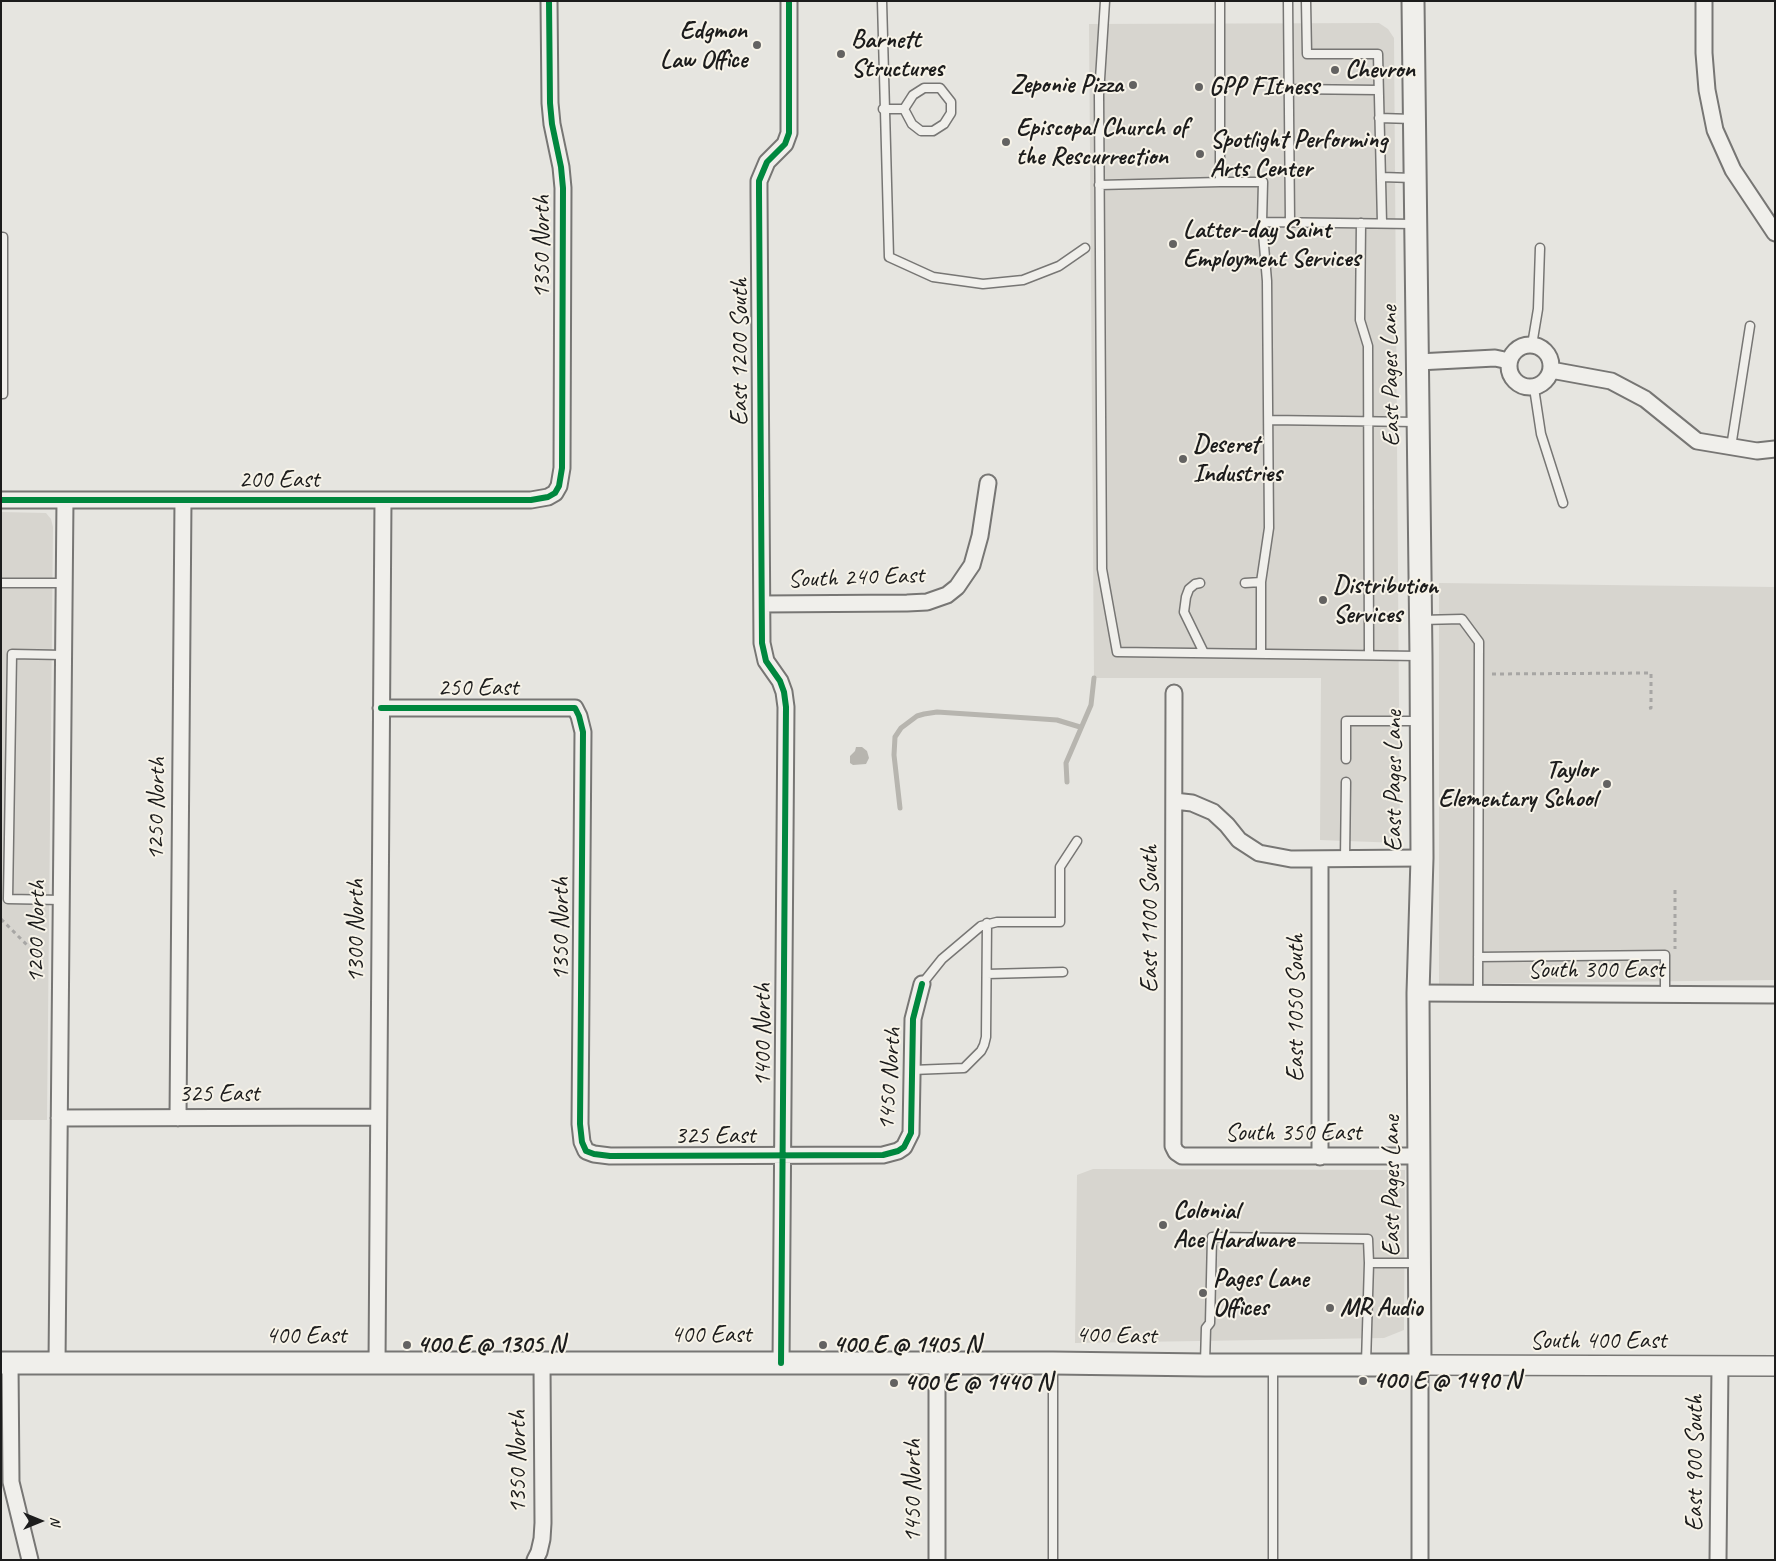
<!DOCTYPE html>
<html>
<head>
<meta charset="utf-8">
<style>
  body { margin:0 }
  #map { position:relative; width:1776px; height:1561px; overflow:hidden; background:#e6e5e0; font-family:Caveat,sans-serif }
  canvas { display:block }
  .frame { position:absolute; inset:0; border:2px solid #1c1c1c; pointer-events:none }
  .north { position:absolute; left:15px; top:1496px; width:50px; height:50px; -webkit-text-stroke:4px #f7f3e8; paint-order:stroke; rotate:90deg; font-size:14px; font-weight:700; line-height:20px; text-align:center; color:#1c1c1c }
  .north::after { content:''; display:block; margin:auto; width:18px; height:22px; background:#1c1c1c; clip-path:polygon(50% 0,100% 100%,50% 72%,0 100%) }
</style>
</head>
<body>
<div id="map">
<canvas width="1776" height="1561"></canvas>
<div class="frame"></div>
<div class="north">N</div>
</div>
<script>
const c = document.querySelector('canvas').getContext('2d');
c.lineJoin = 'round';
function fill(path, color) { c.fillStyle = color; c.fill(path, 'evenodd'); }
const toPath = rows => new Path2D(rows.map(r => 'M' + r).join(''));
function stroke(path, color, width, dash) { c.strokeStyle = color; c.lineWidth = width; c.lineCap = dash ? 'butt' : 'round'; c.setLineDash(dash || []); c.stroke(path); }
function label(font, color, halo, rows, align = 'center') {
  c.font = font + ' Caveat,sans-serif'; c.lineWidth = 4; c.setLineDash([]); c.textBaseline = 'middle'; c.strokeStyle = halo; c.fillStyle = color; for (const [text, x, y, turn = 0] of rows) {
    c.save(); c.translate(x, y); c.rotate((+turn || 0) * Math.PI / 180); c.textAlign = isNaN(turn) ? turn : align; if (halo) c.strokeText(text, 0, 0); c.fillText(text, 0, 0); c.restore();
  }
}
const built = toPath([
  [1379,23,1388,29,1394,38,1400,843,1320,840,1321,678,1094,678,1089,24],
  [1,512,46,513,51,519,53,527,47,1120,1,1120],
  [1439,583,1775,587,1775,980,1439,984],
  [1093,1169,1405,1170,1404,1330,1384,1338,1075,1343,1077,1175]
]);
const water = toPath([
  [856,747,862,747,867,751,869,758,866,764,853,765,850,763,850,756,855,751]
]);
const stream = toPath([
  [1067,782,1066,763,1091,705,1094,678],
  [900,808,894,755,895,737,901,728,917,716,924,714,937,712,1028,718,1057,720,1080,727]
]);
const path = toPath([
  [1492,674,1651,673,1651,708,1646,709],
  [1675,890,1675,949],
  [1,919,42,960]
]);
const service = toPath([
  [882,1,889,257,933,277,983,284,1023,280,1059,266,1085,248],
  [1105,1,1099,95,1102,569,1117,652,1419,656],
  [1220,1,1220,182,1263,182,1262,222,1267,281,1269,528,1261,582,1261,654],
  [1288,1,1290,222],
  [1306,1,1307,54,1378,54,1382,223],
  [1289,89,1378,90],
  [883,109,904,109,913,95,924,88,940,88,951,102,951,113,944,124,933,131,921,131,912,124,904,109],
  [1379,118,1413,119],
  [1381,177,1413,178],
  [1099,185,1220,182],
  [1262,222,1414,224],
  [1361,223,1360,320,1368,346,1369,655],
  [1,237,3,237,3,394,1,394],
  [1532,345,1538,309,1540,248],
  [1534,388,1541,434,1563,503],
  [1269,420,1417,422],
  [1731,447,1750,326],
  [1,583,64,583],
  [1200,583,1195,584,1189,589,1186,597,1184,612,1204,653],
  [1245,583,1261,582],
  [1421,620,1462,619,1479,642,1478,993],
  [1346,759,1346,721,1419,721],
  [1345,859,1346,782],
  [62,900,8,899,12,654,63,655],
  [1478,957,1665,955,1665,994],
  [987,974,1063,972],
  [922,984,942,959,981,926,997,922,1060,922,1060,867,1077,841],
  [912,1070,964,1068,981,1051,984,1045,986,1037,987,923],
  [1205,1363,1206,1328,1210,1323,1212,1237,1368,1239,1369,1263],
  [1366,1363,1369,1263,1418,1263],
  [1053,1365,1053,1560],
  [1273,1560,1273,1367]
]);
const minor = toPath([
  [1704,1,1704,53,1707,90,1715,130,1733,170,1775,233],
  '1509 366a21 21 0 1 1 42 0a21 21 0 1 1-42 0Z',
  [1418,362,1495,358,1509,361],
  [1551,370,1611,381,1645,399,1697,441,1757,451,1775,449],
  [1,500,531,500,548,497,555,493,559,486,562,468,563,188,561,167,552,124,550,103,549,1],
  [762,604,907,603,927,602,947,595,957,587,972,565,980,536,988,483],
  [1174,693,1173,1146,1176,1152,1182,1156,1419,1156],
  [381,708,575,708,579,716,583,732,580,1124,582,1142,586,1151,594,1154,610,1156,883,1155,898,1151,904,1147,911,1133,913,1019,922,984],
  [1174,801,1192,803,1213,812,1227,825,1239,840,1259,853,1291,859,1422,858],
  [1418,993,1775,995],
  [59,1118,378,1117],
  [178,1118,183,500],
  [1320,1157,1320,860],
  [10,1363,11,1482,30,1560],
  [57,1363,65,500],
  [377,1363,383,500],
  [781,1363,786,707,784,692,780,681,766,661,762,643,759,192,759,181,767,162,785,144,789,133,789,1],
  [937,1363,937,1560],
  [535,1560,539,1552,542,1539,543,1523,542,1363],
  [1420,1560,1420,1365],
  [1718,1560,1720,1366]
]);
const tertiary = toPath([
  [1420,1365,1775,1366]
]);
const secondary = toPath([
  [1,1363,1053,1363,1205,1365,1420,1365,1418,993,1422,858,1421,656,1413,1]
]);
const cycleway = toPath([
  [1,500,531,500,548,497,555,493,559,486,562,468,563,188,561,167,552,124,550,103,549,1],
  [381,708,575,708,579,716,583,732,580,1124,582,1142,586,1151,594,1154,610,1156,883,1155,898,1151,904,1147,911,1133,913,1019,922,984],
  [781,1363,786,707,784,692,780,681,766,661,762,643,759,192,759,181,767,162,785,144,789,133,789,1]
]);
const markers = [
  [757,45,5,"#636261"],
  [841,54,5,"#636261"],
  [1335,70,5,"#636261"],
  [1133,85,5,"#636261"],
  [1199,87,5,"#636261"],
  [1006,142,5,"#636261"],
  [1200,154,5,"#636261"],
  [1173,244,5,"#636261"],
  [1183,459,5,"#636261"],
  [1323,600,5,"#636261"],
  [1607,784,5,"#636261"],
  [1163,1225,5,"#636261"],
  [1203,1293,5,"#636261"],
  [1330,1308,5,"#636261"],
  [407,1345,5,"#636261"],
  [823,1345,5,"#636261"],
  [1363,1381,5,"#636261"],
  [894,1383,5,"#636261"]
];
const poiNames = [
  ["Edgmon",747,31,"right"],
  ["Law Office",747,60,"right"],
  ["Barnett",851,40],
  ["Structures",851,69],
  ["Chevron",1345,70],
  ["Zeponie Pizza",1123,85,"right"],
  ["GPP FItness",1209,87],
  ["Episcopal Church of",1016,128],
  ["the Rescurrection",1016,157],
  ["Spotlight Performing",1210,140],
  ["Arts Center",1210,169],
  ["Latter-day Saint",1183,230],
  ["Employment Services",1183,259],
  ["Deseret",1193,445],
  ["Industries",1193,474],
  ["Distribution",1333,586],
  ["Services",1333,615],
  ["Taylor",1597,770,"right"],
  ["Elementary School",1597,799,"right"],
  ["Colonial",1173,1211],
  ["Ace Hardware",1173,1240],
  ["Pages Lane",1213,1279],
  ["Offices",1213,1308],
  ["MR Audio",1340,1308],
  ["400 E @ 1305 N",417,1345],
  ["400 E @ 1405 N",833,1345],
  ["400 E @ 1490 N",1373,1381],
  ["400 E @ 1440 N",904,1383]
];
const streetNames = [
  ["1350 North",542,247,-90],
  ["East 1200 South",740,352,-90],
  ["East Pages Lane",1391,376,-91],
  ["200 East",279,480],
  ["South 240 East",856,578,-2],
  ["250 East",478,688],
  ["East Pages Lane",1394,781,-90],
  ["1250 North",157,809,-89],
  ["East 1100 South",1150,919,-90],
  ["1350 North",561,929,-90],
  ["1300 North",356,931,-90],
  ["1200 North",37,932,-89],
  ["South 300 East",1596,970],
  ["East 1050 South",1296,1008,-90],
  ["1400 North",763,1035,-90],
  ["1450 North",890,1079,-86],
  ["325 East",219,1094],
  ["South 350 East",1293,1133],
  ["325 East",715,1136],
  ["East Pages Lane",1392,1186,-90],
  ["400 East",711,1335],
  ["400 East",306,1336],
  ["400 East",1116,1336,1],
  ["South 400 East",1598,1341],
  ["1350 North",518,1462,-90],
  ["East 900 South",1695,1463,-90],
  ["1450 North",913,1491,-90]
];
fill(built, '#d7d5cf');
fill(water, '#b7b5af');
stroke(stream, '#b7b5af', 5);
stroke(service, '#777674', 11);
stroke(minor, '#777674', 19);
stroke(tertiary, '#777674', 22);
stroke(secondary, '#777674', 25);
stroke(path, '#a7a6a4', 3, [4, 4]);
stroke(service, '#f0efeb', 8);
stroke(minor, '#f0efeb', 15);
stroke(tertiary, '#f0efeb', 19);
stroke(secondary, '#f0efeb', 21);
stroke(cycleway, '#00873e', 6);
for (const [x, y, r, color] of markers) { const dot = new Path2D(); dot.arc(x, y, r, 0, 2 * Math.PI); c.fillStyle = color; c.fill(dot); stroke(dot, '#f7f3e8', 2); }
label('bold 25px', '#1c1c1c', '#f7f3e8', poiNames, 'left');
label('25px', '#1c1c1c', '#f7f3e8', streetNames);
</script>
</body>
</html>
